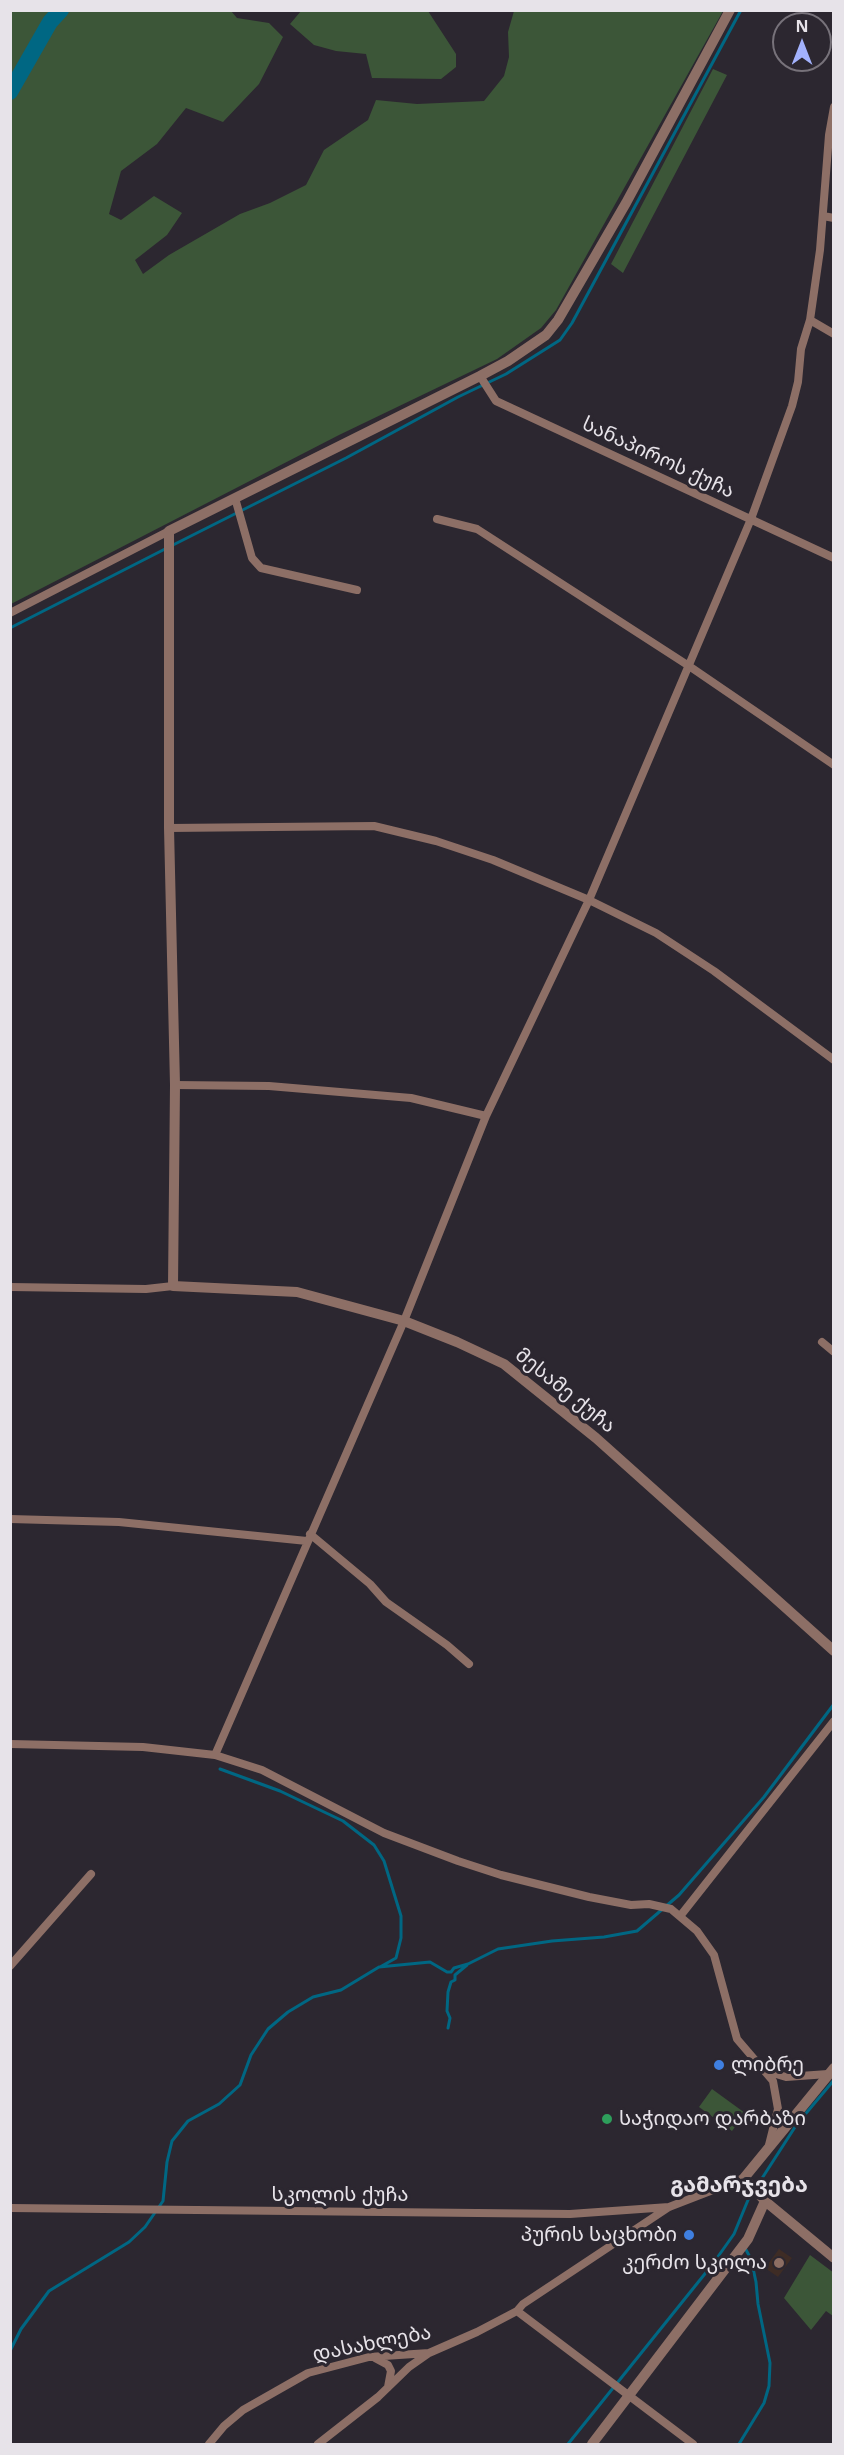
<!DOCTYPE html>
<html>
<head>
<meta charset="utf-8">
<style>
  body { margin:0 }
  #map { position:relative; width:844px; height:2455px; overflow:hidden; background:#2c2730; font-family:"Open Sans",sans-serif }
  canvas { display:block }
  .frame { position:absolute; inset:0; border:12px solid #e7e3e9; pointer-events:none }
  .north { position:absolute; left:772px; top:12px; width:60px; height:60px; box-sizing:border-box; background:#2c2730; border:2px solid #77727a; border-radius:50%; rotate:0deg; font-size:16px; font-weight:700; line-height:24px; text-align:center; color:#e7e3e9 }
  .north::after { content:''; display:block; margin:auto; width:21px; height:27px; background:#a3b2fd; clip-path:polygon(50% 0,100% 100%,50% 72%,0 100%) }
</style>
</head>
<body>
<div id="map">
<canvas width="844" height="2455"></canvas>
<div class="frame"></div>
<div class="north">N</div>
</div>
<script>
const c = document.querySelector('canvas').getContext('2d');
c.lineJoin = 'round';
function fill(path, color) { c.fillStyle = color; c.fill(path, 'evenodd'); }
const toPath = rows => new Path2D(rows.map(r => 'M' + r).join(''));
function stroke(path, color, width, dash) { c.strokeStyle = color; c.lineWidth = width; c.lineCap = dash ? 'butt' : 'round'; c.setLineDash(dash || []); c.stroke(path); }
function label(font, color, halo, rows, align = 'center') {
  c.font = font + ' "Open Sans","Noto Sans Georgian",sans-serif'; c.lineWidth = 6; c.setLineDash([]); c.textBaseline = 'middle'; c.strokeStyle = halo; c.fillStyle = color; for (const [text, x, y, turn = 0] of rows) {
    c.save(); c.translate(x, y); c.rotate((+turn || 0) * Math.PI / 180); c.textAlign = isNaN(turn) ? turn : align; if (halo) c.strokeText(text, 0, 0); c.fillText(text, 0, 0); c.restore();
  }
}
const education = toPath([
  [779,2249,792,2258,778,2277,765,2268]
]);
const green = toPath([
  [10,11,231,11,237,18,269,23,283,37,259,84,223,122,186,108,157,144,121,171,109,214,121,220,154,196,182,213,167,235,135,260,143,274,169,255,240,214,270,203,306,185,324,150,368,120,376,100,417,104,484,101,504,76,509,57,508,32,514,11,723,11,556,310,541,328,497,359,339,435,11,604],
  [301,11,428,11,456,54,456,67,441,79,372,78,366,54,336,51,314,45,290,24],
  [713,69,727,75,623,273,611,264],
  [712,2089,745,2113,732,2131,699,2107],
  [810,2255,834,2273,833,2316,826,2311,811,2330,784,2298]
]);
const stream = toPath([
  [173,545,346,458,458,397,506,374,560,340,572,323,741,10],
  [10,628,167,548],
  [220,1769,280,1791,343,1821,374,1845,384,1861,401,1916,401,1938,396,1958,380,1967],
  [448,2028,450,2018,447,2011,448,1992,451,1982,455,1980,455,1975,467,1965],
  [10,2351,21,2329,49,2291,129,2242,145,2227,163,2201,167,2162,172,2141,188,2121,219,2104,240,2085,251,2055,268,2029,288,2012,313,1997,341,1990,379,1967,430,1962,447,1972,451,1972,454,1968,468,1964,498,1949,552,1941,604,1937,637,1931,679,1895,764,1797,834,1704],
  [568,2444,712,2265,734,2234,748,2200,797,2124,834,2080],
  [739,2444,764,2403,769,2386,770,2363,758,2304,756,2282,751,2259,745,2248]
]);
const river = toPath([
  [10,92,50,22,61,10]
]);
const minor = toPath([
  [823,216,834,218],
  [810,320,834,334],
  [480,376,496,401,834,558],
  [235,498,252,558,261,568,357,590],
  [437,519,477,529,689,666,834,765],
  [10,613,169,531],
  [169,828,374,826,436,841,493,860,589,900,656,933,714,971,834,1060],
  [175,1085,269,1086,411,1098,486,1116],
  [10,1287,146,1289,173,1286],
  [822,1342,834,1352],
  [10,1519,119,1522,307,1541],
  [310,1534,370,1584,386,1602,447,1645,469,1664],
  [10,1744,143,1747,215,1755,262,1770,384,1833,458,1861,501,1875,589,1897,631,1905,649,1904,671,1909,697,1931,714,1955,737,2039,773,2081,778,2109,769,2145],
  [215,1755,404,1321,486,1116,589,900,751,519,792,406,798,382,801,349,810,320,820,250,829,135,834,107],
  [681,1915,834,1721],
  [10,1966,91,1874],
  [766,2071,786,2077,828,2074],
  [10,2208,570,2214,669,2207],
  [517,2311,693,2444],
  [375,2358,388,2365,391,2371,388,2387],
  [209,2444,224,2426,243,2410,308,2373,369,2357,429,2353,477,2332,517,2311,523,2304,669,2207,744,2178],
  [318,2444,378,2397,409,2367,429,2353]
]);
const tertiary = toPath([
  [730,10,626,203,558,320,546,335,508,361,480,376,169,531,169,828,175,1085,173,1286,297,1292,404,1321,457,1342,504,1364,596,1438,834,1651],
  [834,2068,744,2178,765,2201,834,2258],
  [592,2444,748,2239,765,2201]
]);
const markers = [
  [719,2065,6,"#3f7fe0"],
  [607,2119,6,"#2e9e5b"],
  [689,2235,6,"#3f7fe0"],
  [779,2263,6,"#8d6e63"]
];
const streetNames = [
  ["სანაპიროს ქუჩა",658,458,25],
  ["მესამე ქუჩა",565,1391,39],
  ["სკოლის ქუჩა",340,2195],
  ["დასახლება",372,2344,-11]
];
const poiNames = [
  ["ლიბრე",731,2065],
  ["საჭიდაო დარბაზი",619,2119],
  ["პურის საცხობი",677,2235,"right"],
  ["კერძო სკოლა",767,2263,"right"]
];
const quarterNames = [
  ["გამარჯვება",739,2186]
];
fill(education, '#3e2c25');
fill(green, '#3c5638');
stroke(stream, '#006783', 3);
stroke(river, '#006783', 16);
stroke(minor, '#8d6f66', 8);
stroke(tertiary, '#8d6f66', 10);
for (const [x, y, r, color] of markers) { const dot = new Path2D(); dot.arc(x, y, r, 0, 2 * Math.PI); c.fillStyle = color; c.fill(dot); stroke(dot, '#2c2730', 2); }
label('20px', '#e7e3e9', '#2c2730', streetNames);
label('20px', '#e7e3e9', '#2c2730', poiNames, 'left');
label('bold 22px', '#e7e3e9', '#2c2730', quarterNames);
</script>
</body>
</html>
